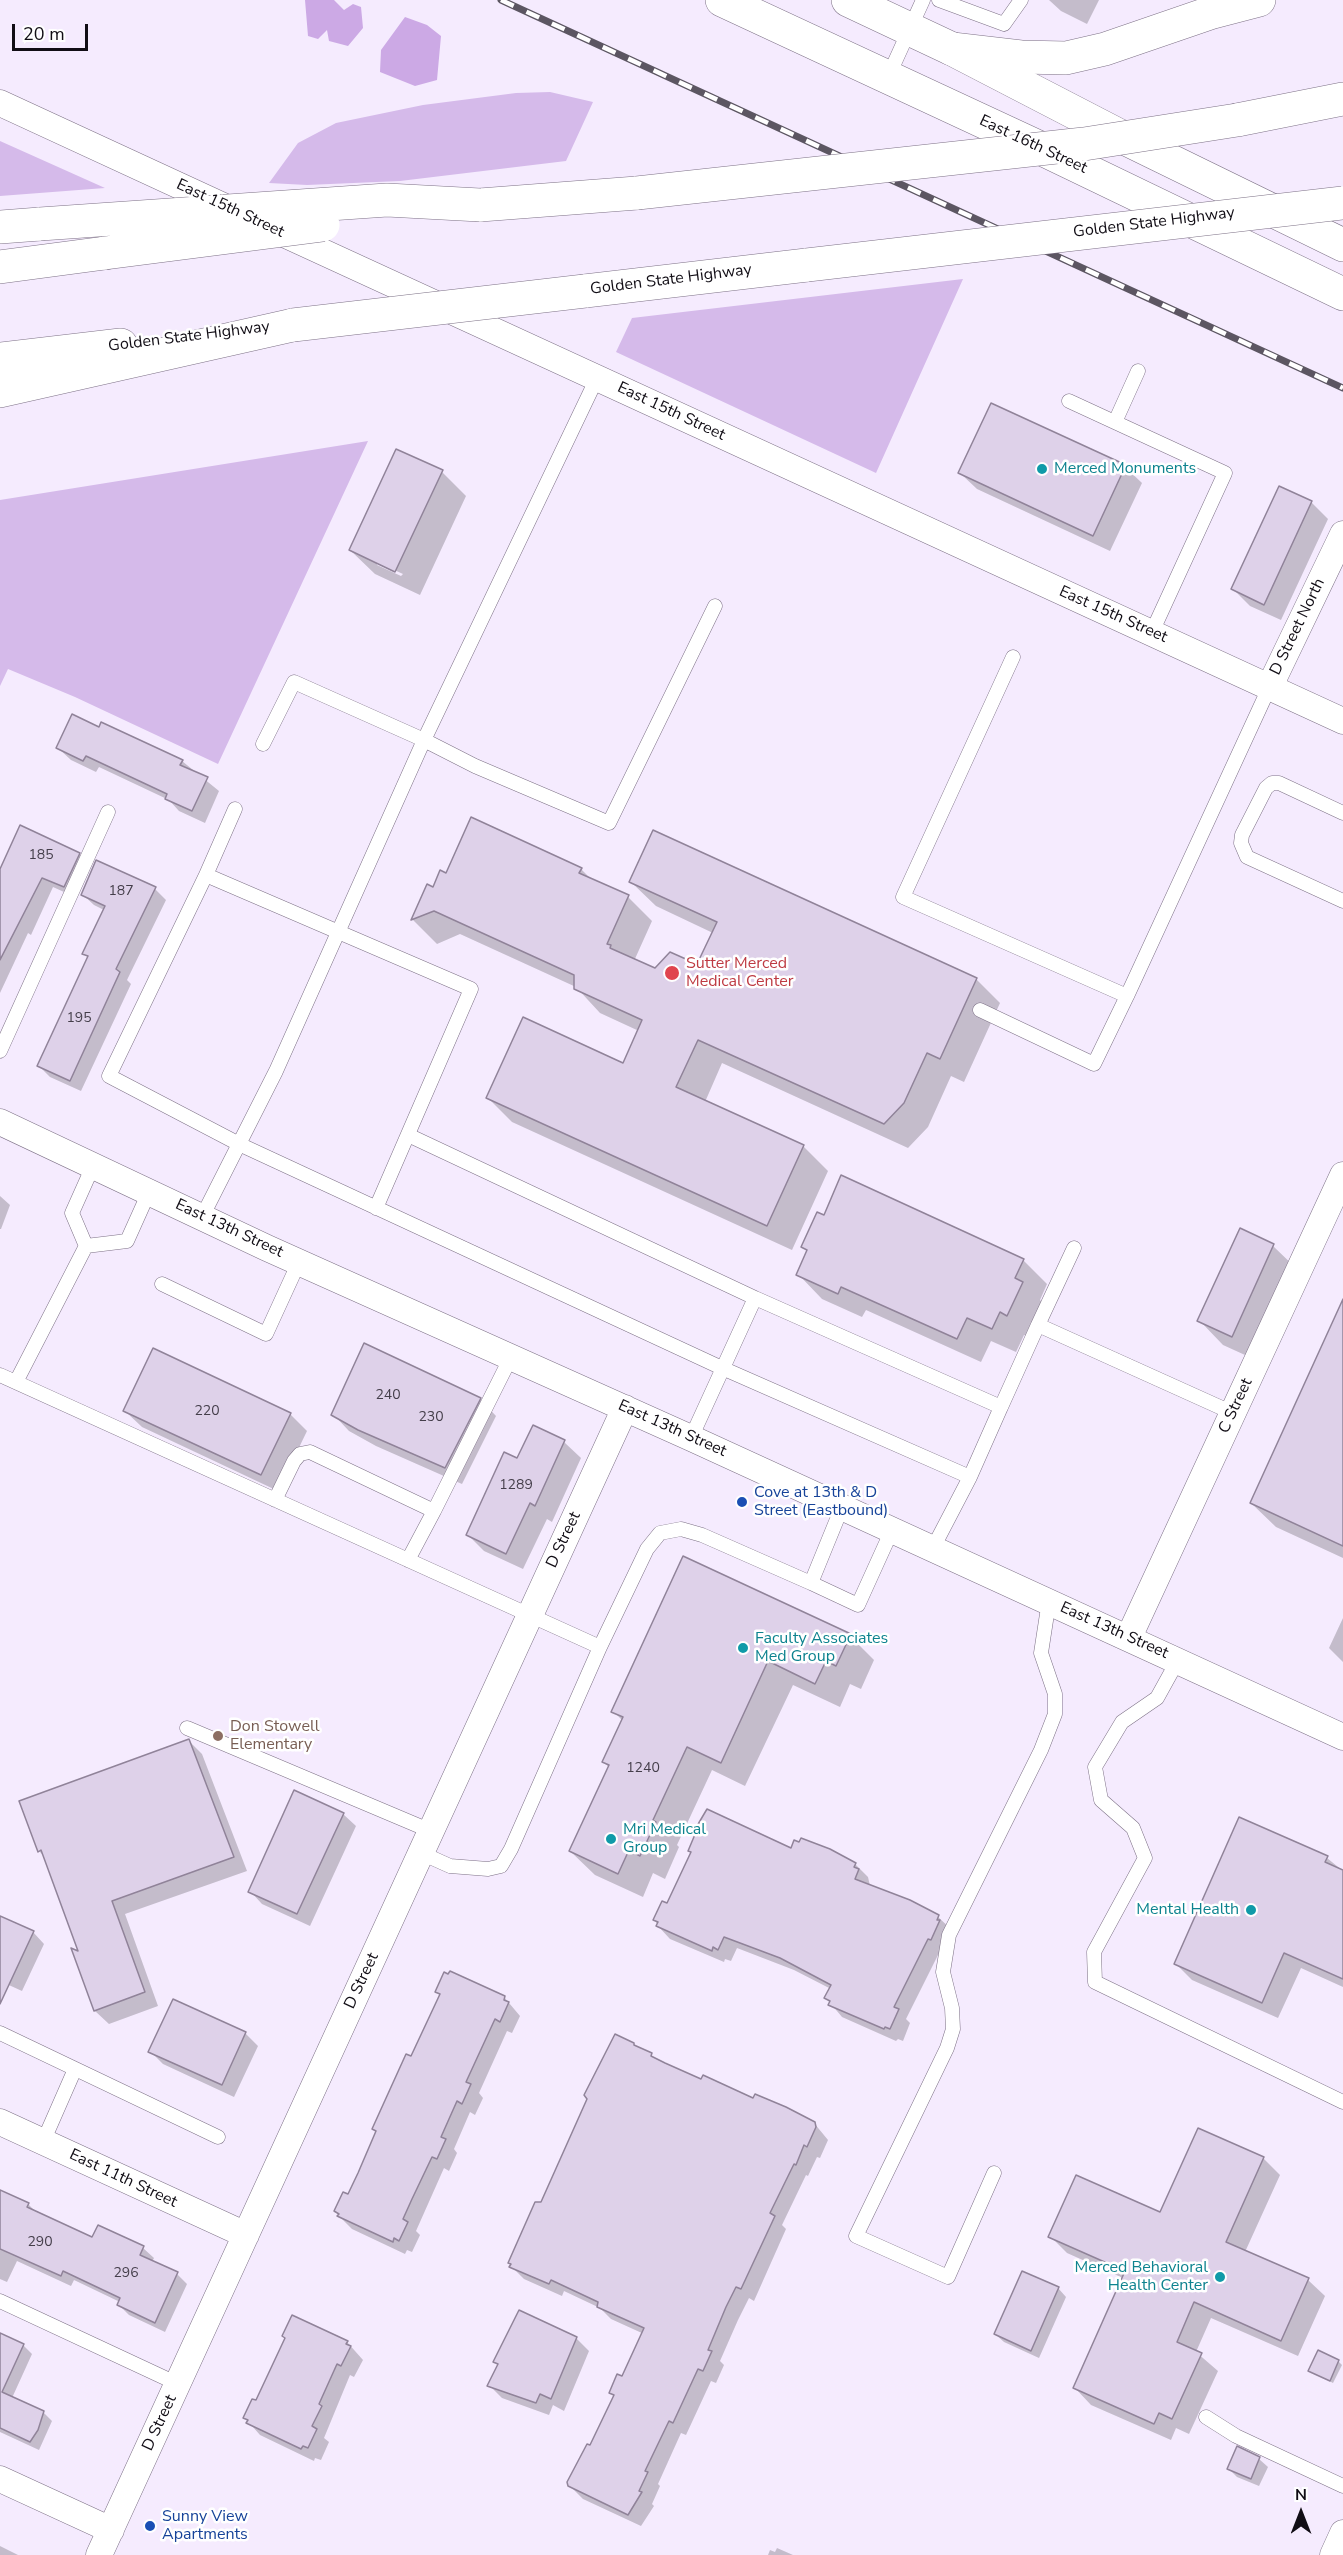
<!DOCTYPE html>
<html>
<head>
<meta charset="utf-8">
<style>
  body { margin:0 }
  #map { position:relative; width:1343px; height:2555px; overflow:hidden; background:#f5ebfe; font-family:"Nunito Sans",sans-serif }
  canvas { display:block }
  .north { position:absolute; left:1271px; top:2483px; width:60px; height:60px; -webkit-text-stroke:4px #fff; paint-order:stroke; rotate:0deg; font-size:16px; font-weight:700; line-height:24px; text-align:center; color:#110d15 }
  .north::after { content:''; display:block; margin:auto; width:21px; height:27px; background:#110d15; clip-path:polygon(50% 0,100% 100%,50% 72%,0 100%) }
  .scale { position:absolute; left:12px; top:24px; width:76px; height:27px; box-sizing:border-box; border:3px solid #110d15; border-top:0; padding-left:8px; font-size:18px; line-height:21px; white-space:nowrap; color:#110d15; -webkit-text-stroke:4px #fff; paint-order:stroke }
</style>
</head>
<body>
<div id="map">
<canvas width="1343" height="2555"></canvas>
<div class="north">N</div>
<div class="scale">20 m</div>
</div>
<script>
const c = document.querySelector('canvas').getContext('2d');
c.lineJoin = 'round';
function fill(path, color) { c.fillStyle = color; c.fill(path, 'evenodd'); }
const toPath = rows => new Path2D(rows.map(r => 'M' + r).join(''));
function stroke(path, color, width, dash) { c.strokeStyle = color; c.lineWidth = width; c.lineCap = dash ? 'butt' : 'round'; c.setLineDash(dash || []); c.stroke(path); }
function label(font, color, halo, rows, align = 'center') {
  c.font = font + ' "Nunito Sans",sans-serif'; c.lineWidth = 5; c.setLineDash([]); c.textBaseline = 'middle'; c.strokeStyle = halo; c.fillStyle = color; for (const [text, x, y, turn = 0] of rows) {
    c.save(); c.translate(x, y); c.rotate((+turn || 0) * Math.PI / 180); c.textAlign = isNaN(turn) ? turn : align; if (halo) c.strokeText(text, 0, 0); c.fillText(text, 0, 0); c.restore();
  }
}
const green = toPath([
  [550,92,593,102,566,161,400,181,307,185,269,183,298,143,336,123,423,105,516,93],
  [0,141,105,188,0,196],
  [963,279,876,473,616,352,632,318],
  [368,441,218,764,75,697,8,669,0,686,0,500]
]);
const forest = toPath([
  [305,0,334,0,344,10,353,4,361,7,363,28,348,46,329,41,327,30,318,39,308,36],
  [405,17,427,25,441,36,437,80,415,86,380,72,381,50]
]);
const shadow = toPath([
  [1049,0,1099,0,1087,24,1061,11],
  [397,451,442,472,466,496,420,595,375,574,350,550],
  [377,562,403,574,401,576,377,565],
  [1125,467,1142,483,1110,551,977,489,960,473],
  [1311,502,1328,519,1281,620,1250,606,1233,589],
  [58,748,182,761,219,791,205,823,179,811,169,800,99,767,96,772,71,760],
  [79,854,90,865,75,897,53,887,31,935,28,933,0,993,0,887],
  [97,862,155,889,166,900,127,980,131,984,81,1091,50,1077,39,1066,89,958,84,954,104,910,94,905,82,894],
  [581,869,592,880,628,897,652,921,634,961,655,970,698,966,713,933,656,906,631,882,976,979,1000,1003,964,1082,951,1076,928,1127,908,1148,722,1063,705,1102,803,1146,828,1171,792,1250,512,1122,488,1098,624,1065,639,1031,600,1013,576,987,460,934,437,944,413,920,428,886,433,889,447,875],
  [0,1196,10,1205,1,1229,0,1229],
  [1241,1230,1273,1246,1298,1270,1256,1360,1223,1345,1199,1320],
  [803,1246,1023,1260,1047,1284,1040,1300,1047,1307,1032,1339,1024,1335,1016,1352,991,1341,981,1362,866,1310,862,1317,822,1299,798,1274,808,1252],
  [1343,1309,1343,1558,1276,1527,1251,1503],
  [480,1399,496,1416,462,1484,376,1446,349,1431,333,1414],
  [125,1411,290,1414,307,1431,278,1491,142,1427],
  [533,1427,564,1442,581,1458,552,1522,547,1519,523,1569,484,1551,467,1534,518,1460],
  [684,1558,850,1636,874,1660,861,1689,850,1684,840,1707,793,1685,745,1786,712,1770,677,1845,679,1847,665,1879,653,1873,643,1897,595,1875,570,1851,609,1767,603,1762,623,1721,613,1711],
  [1343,1618,1343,1662,1329,1648],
  [189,1741,202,1754,247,1871,125,1914,158,2006,109,2024,95,2011,74,1951,80,1954,45,1857,39,1851],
  [343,1814,356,1826,310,1926,262,1904,250,1891],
  [792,1850,829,1851,855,1864,868,1877,870,1886,938,1917,951,1929,906,2019,910,2023,903,2041,898,2039,896,2041,842,2017,826,1998,831,1989,794,1970,737,1948,731,1961,725,1959,724,1962,670,1939,658,1926,655,1920,668,1905],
  [1327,1858,1343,1871,1343,1987,1301,1968,1278,2018,1192,1980,1176,1964],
  [0,1917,33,1932,44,1944,22,1991,0,1981],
  [437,1991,504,1997,520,2016,512,2033,507,2031,479,2093,483,2098,475,2115,470,2112,454,2149,457,2153,449,2171,444,2168,416,2231,420,2235,412,2252,407,2250,405,2254,352,2229,339,2216,441,1995],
  [245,2033,258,2046,234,2097,163,2064,150,2051],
  [633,2044,659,2062,702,2081,814,2123,828,2140,820,2158,817,2157,808,2176,806,2175,782,2225,786,2229,754,2301,749,2298,738,2320,720,2361,724,2365,716,2383,711,2381,686,2435,681,2433,658,2484,660,2486,652,2504,654,2506,641,2526,583,2499,570,2486,615,2397,611,2393,623,2378,644,2334,611,2319,600,2308,564,2291,562,2296,524,2279,511,2266,542,2203],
  [1263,2158,1280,2175,1245,2252,1308,2280,1325,2296,1298,2356,1211,2318,1196,2352,1218,2371,1189,2434,1176,2428,1171,2440,1091,2405,1075,2388,1123,2278,1067,2253,1050,2236,1161,2214],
  [0,2192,28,2204,37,2213,93,2239,99,2227,143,2248,154,2258,152,2262,177,2274,187,2284,165,2332,129,2315,119,2305,120,2302,74,2280,71,2286,17,2261,7,2282,0,2279],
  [1058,2288,1066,2297,1039,2358,1004,2342,995,2334],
  [0,2335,23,2345,32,2354,12,2398,43,2412,52,2421,39,2450,0,2432],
  [576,2338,589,2351,564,2411,553,2405,549,2415,502,2398,489,2385,499,2366,495,2362],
  [287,2339,347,2342,363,2360,354,2377,350,2375,324,2438,329,2442,321,2460,315,2458,314,2461,260,2435,245,2418,257,2402],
  [1338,2361,1342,2365,1333,2383,1310,2371],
  [1238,2448,1259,2459,1268,2467,1259,2486,1237,2477,1228,2468],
  [0,2546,18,2555,0,2555],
  [777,2548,793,2555,768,2555,770,2550,775,2552]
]);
const building = toPath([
  [991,403,1126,465,1093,536,958,473,991,403],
  [396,449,443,470,395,572,349,550,396,449],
  [1279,486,1312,501,1264,605,1231,589,1279,486],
  [72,714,99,727,101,722,183,760,180,765,208,777,192,811,165,799,167,794,86,756,83,761,56,748,72,714],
  [471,817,582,868,579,873,629,895,607,944,611,945,610,948,655,968,670,952,697,964,717,922,629,882,653,830,977,978,940,1059,927,1053,904,1103,884,1124,698,1040,676,1087,804,1145,767,1226,486,1098,523,1017,623,1063,642,1020,574,989,574,975,434,911,411,920,427,884,433,887,440,870,446,873,471,817],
  [20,825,80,853,64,887,42,878,0,960,0,869,20,825],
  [96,860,156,887,116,969,120,972,70,1081,37,1066,88,956,82,954,105,906,81,895,96,860],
  [841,1175,1024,1259,1015,1278,1023,1282,1007,1316,1000,1312,992,1329,967,1318,957,1339,841,1287,838,1294,796,1275,807,1250,801,1247,817,1212,824,1215,841,1175],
  [1240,1228,1274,1244,1232,1337,1197,1321,1240,1228],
  [1343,1299,1343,1546,1250,1503,1343,1299],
  [364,1343,481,1398,445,1468,358,1430,331,1415,364,1343],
  [153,1348,291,1413,261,1475,123,1411,153,1348],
  [533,1425,565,1440,535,1506,530,1503,506,1554,466,1535,504,1452,517,1458,533,1425],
  [683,1556,851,1634,836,1666,826,1661,815,1684,768,1661,721,1763,687,1747,653,1820,656,1822,640,1856,629,1850,618,1874,569,1851,609,1765,602,1762,623,1717,611,1712,683,1556],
  [189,1739,234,1857,112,1901,145,1992,94,2011,71,1948,78,1951,41,1850,38,1852,19,1801,189,1739],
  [294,1790,344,1813,297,1914,248,1892,294,1790],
  [707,1809,791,1848,794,1840,799,1842,801,1838,830,1849,856,1863,854,1867,859,1869,855,1879,910,1900,939,1915,937,1920,940,1920,931,1940,928,1939,894,2007,899,2009,890,2029,885,2027,884,2029,828,2005,830,2001,824,1998,831,1985,780,1958,724,1937,718,1950,713,1947,712,1951,656,1926,658,1922,653,1920,662,1901,667,1903,691,1852,688,1851,696,1832,694,1831,707,1809],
  [1239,1817,1328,1856,1325,1862,1343,1870,1343,1979,1284,1953,1262,2003,1174,1964,1239,1817],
  [0,1916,34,1931,0,2004,0,1916],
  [450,1971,505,1996,504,2000,509,2002,500,2022,495,2019,466,2082,471,2084,462,2104,457,2101,441,2137,446,2139,437,2159,432,2157,412,2199,403,2219,408,2222,399,2241,394,2238,393,2242,337,2216,339,2214,334,2211,343,2192,348,2194,358,2173,376,2131,372,2129,406,2054,411,2056,440,1994,435,1992,444,1972,448,1974,450,1971],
  [173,1999,246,2032,222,2085,148,2052,173,1999],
  [615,2034,634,2043,634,2045,652,2053,651,2056,665,2063,701,2079,703,2075,753,2098,755,2094,786,2107,815,2122,816,2127,807,2147,804,2145,796,2165,794,2164,770,2213,775,2216,741,2289,736,2287,726,2307,708,2350,712,2351,703,2371,698,2369,673,2423,669,2421,645,2471,648,2472,639,2491,642,2492,628,2515,568,2486,567,2482,587,2444,590,2445,614,2395,609,2393,617,2374,622,2376,644,2328,597,2307,598,2302,551,2280,549,2284,509,2267,511,2264,508,2263,535,2202,541,2202,587,2099,584,2095,615,2034],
  [1198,2128,1264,2157,1226,2242,1309,2278,1281,2341,1194,2302,1177,2342,1202,2353,1172,2419,1159,2413,1154,2424,1073,2388,1125,2271,1048,2237,1076,2175,1160,2212,1198,2128],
  [0,2190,29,2203,27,2207,92,2237,98,2225,144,2246,140,2255,178,2272,155,2323,117,2305,120,2298,63,2271,61,2276,0,2249,0,2190],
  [1022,2271,1059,2287,1031,2351,994,2334,1022,2271],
  [519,2310,577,2337,551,2399,540,2394,536,2403,487,2386,498,2364,493,2362,519,2310],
  [292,2315,348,2341,346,2344,351,2346,341,2366,337,2364,319,2404,322,2406,312,2426,317,2429,308,2448,303,2446,301,2449,246,2423,248,2420,243,2418,252,2399,256,2400,285,2338,282,2336,292,2315],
  [0,2333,24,2344,2,2392,44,2411,38,2430,30,2442,0,2428,0,2333],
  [1318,2350,1339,2360,1330,2381,1308,2371,1318,2350],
  [1237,2446,1260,2457,1251,2479,1227,2469,1237,2446]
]);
const lane = toPath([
  [939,0,1004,24,1021,0],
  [888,77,923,0],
  [1069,401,1225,473,1152,632],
  [1115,422,1138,371],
  [1013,657,903,897,1127,996,1269,688],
  [263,744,294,682,424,740,597,378],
  [1343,813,1279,783,1272,783,1266,788,1242,835,1241,843,1247,857,1343,901],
  [206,875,235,809],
  [980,1010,1094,1064,1127,996],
  [0,1051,108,812],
  [408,1135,755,1298,691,1438],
  [93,1166,72,1213,86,1246,127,1241,149,1192],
  [376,1208,471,989,206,875,109,1076,241,1145,722,1368,970,1477],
  [202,1217,276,1071,424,740,475,766,609,823,715,606],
  [162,1284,266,1334,299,1262],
  [755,1298,1001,1407,970,1477,933,1548],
  [1038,1325,1074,1248],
  [0,1375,600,1647],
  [16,1382,86,1246],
  [1001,1407,1038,1325,1233,1413],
  [275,1500,294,1461,300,1454,310,1452,434,1511,408,1560],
  [842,1507,811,1583,858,1605,892,1530],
  [434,1511,511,1357],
  [1178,1660,1157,1698,1122,1722,1095,1767,1101,1800,1133,1828,1145,1858,1094,1952,1095,1982,1343,2102],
  [187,1728,431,1831],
  [421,1853,450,1866,488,1869,501,1866,511,1849,600,1647,647,1549,660,1533,681,1529,702,1535,811,1583],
  [0,2033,218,2137],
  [43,2142,75,2069],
  [994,2173,948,2277,856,2236,947,2048,953,2029,952,2008,943,1972,949,1935,1041,1750,1055,1714,1055,1694,1041,1653,1049,1601],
  [0,2301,178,2384],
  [1206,2417,1236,2436,1343,2486]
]);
const street = toPath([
  [0,103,234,211],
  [275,230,1343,721],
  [1269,688,1343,534],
  [0,1122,267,1248,691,1438,1343,1737],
  [1129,1637,1343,1175],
  [0,2122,246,2235],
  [0,2479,111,2530],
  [99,2555,625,1408],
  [1333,2555,1343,2533]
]);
const primary = toPath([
  [722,0,1038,147,1343,294],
  [848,0,952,49,1118,135,1343,245]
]);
const highway = toPath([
  [952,49,1021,57,1066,58,1105,49,1213,12,1259,0],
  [1237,120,1343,99],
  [480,205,637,193],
  [0,227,40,224],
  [0,267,105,253],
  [585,291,807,265],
  [0,359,121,345],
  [0,391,293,325]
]);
const rail = toPath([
  [501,0,1343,388]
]);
const highwayBridge = toPath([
  [637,193,1084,144,1237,120],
  [40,224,387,200,480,205],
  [105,253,323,225],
  [807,265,1343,203],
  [293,325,585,291]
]);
const markers = [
  [1042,469,6,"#0f9aa8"],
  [672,973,8,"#e0444e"],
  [742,1502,6,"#1a4fb4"],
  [743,1648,6,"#0f9aa8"],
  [218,1736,6,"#8d6e63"],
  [611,1839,6,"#0f9aa8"],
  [1251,1910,6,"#0f9aa8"],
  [1220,2277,6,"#0f9aa8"],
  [150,2526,6,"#1a4fb4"]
];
const numberNames = [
  ["185",41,856],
  ["187",121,892],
  ["195",79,1019],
  ["240",388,1396],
  ["220",207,1412],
  ["230",431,1418],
  ["1289",516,1486],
  ["1240",643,1769],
  ["290",40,2243],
  ["296",126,2274]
];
const streetNames = [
  ["East 16th Street",1033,145,25],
  ["East 15th Street",230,209,25],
  ["Golden State Highway",1154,223,-7],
  ["Golden State Highway",671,280,-7],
  ["Golden State Highway",189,337,-7],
  ["East 15th Street",671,412,25],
  ["East 15th Street",1113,615,24],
  ["D Street North",1298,627,-64],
  ["East 13th Street",229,1229,25],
  ["C Street",1236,1406,-65],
  ["East 13th Street",672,1429,24],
  ["D Street",564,1540,-65],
  ["East 13th Street",1114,1631,24],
  ["D Street",362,1981,-65],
  ["East 11th Street",123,2179,25],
  ["D Street",160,2423,-65]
];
const cultureNames = [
  ["Merced Monuments",1054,469],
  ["Faculty Associates",755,1639],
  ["Med Group",755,1657],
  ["Mri Medical",623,1830],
  ["Group",623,1848],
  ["Mental Health",1239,1910,"right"],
  ["Merced Behavioral",1208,2268,"right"],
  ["Health Center",1208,2286,"right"]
];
const healthNames = [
  ["Sutter Merced",686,964],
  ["Medical Center",686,982]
];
const transitNames = [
  ["Cove at 13th & D",754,1493],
  ["Street (Eastbound)",754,1511],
  ["Sunny View",162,2517],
  ["Apartments",162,2535]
];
const educationNames = [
  ["Don Stowell",230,1727],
  ["Elementary",230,1745]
];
fill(green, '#d5baea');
fill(forest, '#cca9e5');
fill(shadow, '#0003');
fill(building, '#ded1e9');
stroke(building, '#908399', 1.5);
stroke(lane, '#7d7186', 15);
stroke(street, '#7d7186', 27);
stroke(primary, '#7d7186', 34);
stroke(highway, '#7d7186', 34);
stroke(lane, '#fff', 14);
stroke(street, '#fff', 26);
stroke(primary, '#fff', 33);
stroke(highway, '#fff', 33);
stroke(rail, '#5c5662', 7);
stroke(rail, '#fff', 4.5, [14]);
stroke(highwayBridge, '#7d7186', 34, []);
stroke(highwayBridge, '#fff', 33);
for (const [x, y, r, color] of markers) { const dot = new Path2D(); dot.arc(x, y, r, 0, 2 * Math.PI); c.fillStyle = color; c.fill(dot); stroke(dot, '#fff', 2); }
label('14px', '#443e4a', null, numberNames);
label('16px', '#110d15', '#fff', streetNames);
label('16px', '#0d838f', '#fff', cultureNames, 'left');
label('16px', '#be3a42', '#fff', healthNames, 'left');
label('16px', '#164399', '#fff', transitNames, 'left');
label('16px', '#785e54', '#fff', educationNames, 'left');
</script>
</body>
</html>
